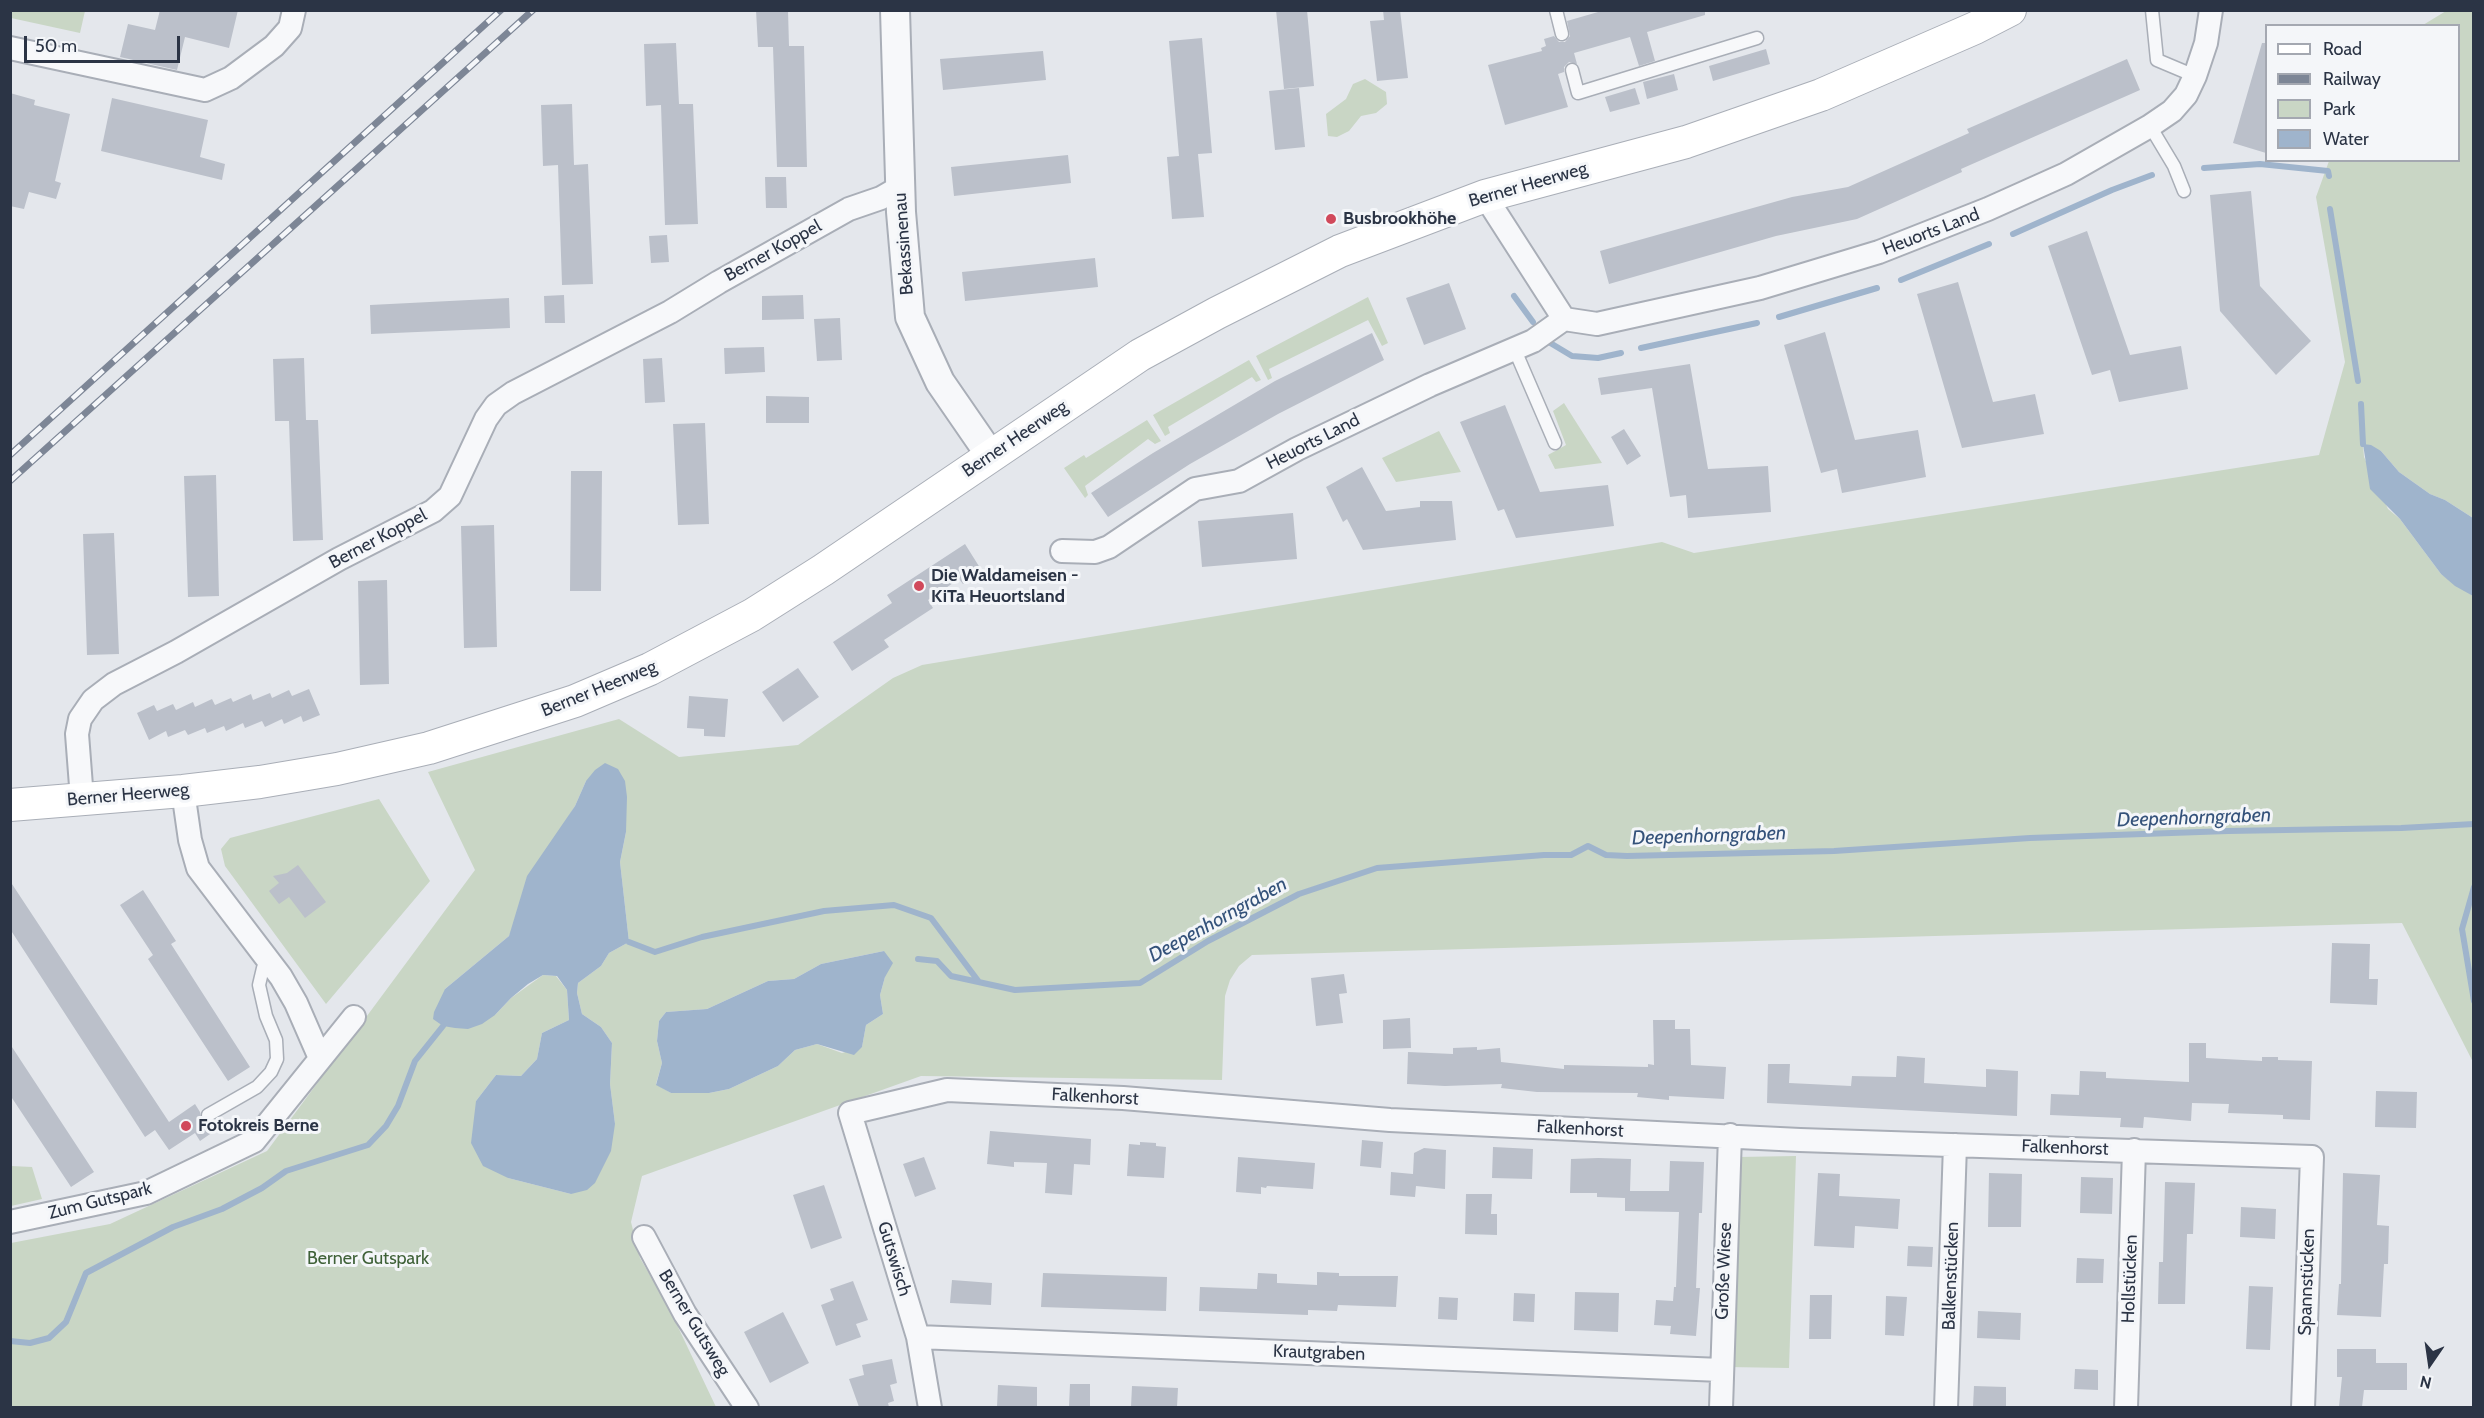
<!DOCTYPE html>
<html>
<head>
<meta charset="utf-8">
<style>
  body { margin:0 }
  #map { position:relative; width:2484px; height:1418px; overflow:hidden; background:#e4e7ec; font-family:Cabin,sans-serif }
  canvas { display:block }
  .frame { position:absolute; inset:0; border:12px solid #2b3445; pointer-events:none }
  .legend { position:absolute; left:2265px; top:24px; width:195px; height:138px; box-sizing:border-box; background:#f4f6f9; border:2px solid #a4a8b1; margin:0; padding:8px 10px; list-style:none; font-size:18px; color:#2b3445 }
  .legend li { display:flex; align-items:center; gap:12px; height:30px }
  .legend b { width:30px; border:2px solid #a4a8b1 }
  .north { position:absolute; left:2400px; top:1334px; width:60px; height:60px; -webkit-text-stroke:4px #f4f6f9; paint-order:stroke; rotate:193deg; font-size:16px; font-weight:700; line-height:24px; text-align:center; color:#2b3445 }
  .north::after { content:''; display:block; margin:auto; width:21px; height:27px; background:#2b3445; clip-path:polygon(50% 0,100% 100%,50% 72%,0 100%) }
  .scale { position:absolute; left:24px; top:36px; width:156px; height:27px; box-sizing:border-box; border:3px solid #2b3445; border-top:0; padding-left:8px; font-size:18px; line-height:21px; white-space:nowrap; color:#2b3445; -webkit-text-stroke:4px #f4f6f9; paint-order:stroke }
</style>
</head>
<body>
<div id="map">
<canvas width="2484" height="1418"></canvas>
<div class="frame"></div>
<ul class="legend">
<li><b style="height:8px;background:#fff"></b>Road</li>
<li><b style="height:8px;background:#7d8696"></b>Railway</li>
<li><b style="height:16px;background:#c9d6c5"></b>Park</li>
<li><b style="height:16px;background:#9fb4cc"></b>Water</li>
</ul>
<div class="north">N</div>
<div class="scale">50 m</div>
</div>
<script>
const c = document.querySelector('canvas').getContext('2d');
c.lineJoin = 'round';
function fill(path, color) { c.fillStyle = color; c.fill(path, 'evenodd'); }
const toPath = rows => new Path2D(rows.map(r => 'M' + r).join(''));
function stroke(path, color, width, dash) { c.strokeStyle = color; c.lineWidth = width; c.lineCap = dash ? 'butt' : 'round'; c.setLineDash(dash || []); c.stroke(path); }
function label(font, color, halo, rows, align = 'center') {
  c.font = font + ' Cabin,sans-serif'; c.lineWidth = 6; c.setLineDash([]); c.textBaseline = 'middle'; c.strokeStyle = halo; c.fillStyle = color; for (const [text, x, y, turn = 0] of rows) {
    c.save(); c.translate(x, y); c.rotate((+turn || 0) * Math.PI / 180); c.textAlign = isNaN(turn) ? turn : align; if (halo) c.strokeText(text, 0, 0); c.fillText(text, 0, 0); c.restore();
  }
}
const green = toPath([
  [11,10,85,10,85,11,80,33,11,18],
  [2446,11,2473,11,2473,518,2445,500,2430,494,2399,472,2381,451,2363,445,2364,457,2388,509,2400,519,2441,574,2473,596,2473,1062,2402,923,1252,955,1239,966,1230,980,1225,996,1222,1080,921,1076,642,1176,631,1222,640,1258,668,1306,716,1407,11,1408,11,1243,110,1224,267,1151,475,870,428,772,619,719,679,757,798,745,893,678,922,665,1662,542,1694,553,2319,455,2345,362,2316,197,2329,161,2458,160,2458,26,2423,25],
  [586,781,626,832,620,862,629,942,609,953,601,966,578,983,577,993,582,1014,601,1027,612,1043,610,1084,615,1124,571,1194,508,1178,476,1101,496,1075,521,1076,537,1059,542,1033,569,1020,567,990,556,976,543,975,511,998,495,1015,445,989,509,936,558,834,575,806],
  [884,951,885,977,880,995,883,1014,866,1025,862,1047,842,1053,817,1044,795,1050,778,1066,729,1089,709,1093,671,1093,656,1084,662,1063,657,1041,659,1021,666,1012,707,1009,768,981,794,979,821,964],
  [1365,79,1386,92,1387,104,1376,113,1361,116,1349,131,1337,137,1328,136,1326,114,1346,99,1353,84],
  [1368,297,1388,343,1382,346,1368,320,1269,369,1272,378,1268,380,1256,356],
  [1249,360,1261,380,1256,382,1252,377,1168,427,1170,433,1165,436,1153,415],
  [1564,403,1602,463,1555,469,1548,455,1566,445,1553,411],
  [1147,420,1161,441,1155,444,1148,439,1136,448,1085,486,1088,495,1085,498,1064,468,1084,455,1086,458],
  [1439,431,1461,472,1396,482,1382,458],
  [379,799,430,881,326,1004,225,866,221,849,230,838],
  [1796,1156,1789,1368,1728,1367,1738,1157],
  [11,1166,32,1167,42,1199,11,1206]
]);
const water = toPath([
  [2363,444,2371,445,2381,451,2399,472,2430,494,2445,500,2473,518,2473,596,2455,586,2441,574,2400,519,2370,489],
  [605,763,618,769,625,781,627,797,626,832,620,862,629,942,609,953,601,966,578,983,577,993,582,1014,601,1027,612,1043,610,1084,615,1124,611,1151,595,1183,587,1190,571,1194,508,1178,483,1166,471,1143,476,1101,496,1075,521,1076,537,1059,542,1033,569,1020,567,990,557,976,543,975,528,984,511,998,495,1015,482,1024,468,1029,455,1028,443,1026,433,1019,434,1012,445,989,509,936,527,876,575,806,586,781,595,770],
  [884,951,893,963,885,977,880,995,883,1014,866,1025,862,1047,854,1055,817,1044,795,1050,778,1066,729,1089,709,1093,671,1093,656,1085,662,1063,657,1041,659,1021,666,1012,707,1009,768,981,794,979,821,964]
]);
const stream = toPath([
  [2204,168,2260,164,2328,171,2329,176],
  [2330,209,2358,381],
  [2013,234,2112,190,2152,175],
  [1901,280,1989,244],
  [1514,296,1533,322],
  [1779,317,1877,288],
  [1547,341,1572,356,1598,358,1621,353],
  [1641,348,1757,323],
  [2361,404,2363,444],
  [2474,887,2462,929,2474,1001],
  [629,942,655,952,702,937,824,911,894,905,931,918,979,982],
  [918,959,937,961,951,976,1015,990,1140,983,1208,941,1299,894,1377,868,1544,855,1571,855,1588,846,1606,855,1627,856,1834,851,2030,838,2228,831,2401,828,2474,824],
  [10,1341,30,1343,49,1338,66,1322,86,1273,173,1227,222,1209,262,1188,286,1171,368,1145,386,1126,398,1106,415,1061,443,1026]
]);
const building = toPath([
  [160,10,238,10,229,48,185,37,177,70,120,57,128,24,155,30],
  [756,10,788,10,789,46,804,46,807,167,777,167,773,47,758,47],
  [1276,10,1307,10,1314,86,1284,89],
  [1383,10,1400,10,1408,78,1377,81,1370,21,1384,20],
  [1605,10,1705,10,1705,15,1647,32,1655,61,1639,66,1630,37,1574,53,1577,64,1569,62,1564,67,1564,72,1558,74,1568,107,1505,125,1488,65,1542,51,1541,48,1546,46,1544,39,1554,36,1559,42,1565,42,1570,36,1567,21],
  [1202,38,1212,153,1198,154,1204,217,1172,219,1167,157,1179,156,1169,41],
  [676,43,679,104,693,104,698,224,665,225,661,105,646,106,644,44],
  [2262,43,2266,43,2266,153,2233,143],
  [1766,49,1770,64,1713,81,1709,66],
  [1043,51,1046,80,943,90,940,59],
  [2127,59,2140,90,1961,169,1962,172,1857,219,1776,236,1609,284,1600,251,1792,197,1848,187,1969,133,1967,129],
  [1674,74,1678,90,1647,99,1643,82],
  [1299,88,1305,147,1275,150,1269,91],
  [1635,88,1640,104,1610,112,1605,97],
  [10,93,35,100,34,105,70,114,55,181,61,183,56,199,29,192,24,209,10,206],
  [112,98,208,120,200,157,225,164,222,180,101,151],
  [572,104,574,165,588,164,593,284,562,285,558,165,543,166,541,105],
  [1068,155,1071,183,954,196,951,167],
  [765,177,786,177,787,208,766,208],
  [2251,191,2260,286,2311,341,2276,375,2220,311,2210,195],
  [2087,231,2130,355,2181,346,2188,389,2119,402,2110,370,2092,375,2048,246],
  [667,235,669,262,651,263,649,236],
  [1095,258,1098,287,965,301,962,272],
  [1958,282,1993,402,2035,394,2044,434,1962,448,1917,294],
  [1449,283,1466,329,1424,345,1406,298],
  [564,295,565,323,545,323,544,296],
  [803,295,804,319,762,320,762,296],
  [509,298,510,328,371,334,370,305],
  [840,318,842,360,817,361,814,319],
  [1825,332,1855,440,1918,430,1926,477,1842,493,1837,469,1821,473,1784,345],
  [1372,333,1384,360,1278,414,1190,464,1108,517,1091,493,1153,453,1275,381],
  [764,347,765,372,725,374,724,348],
  [304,358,306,420,318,420,323,540,293,541,289,421,275,421,273,359],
  [662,358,665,402,645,403,643,359],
  [1690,364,1708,469,1768,466,1771,512,1688,518,1686,495,1670,497,1652,388,1601,395,1598,378],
  [766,396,809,397,809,423,766,423],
  [1505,405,1540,492,1608,485,1614,526,1516,538,1504,509,1498,511,1460,422],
  [705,423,709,524,678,525,673,424],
  [1624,429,1641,456,1627,465,1611,437],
  [1362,467,1386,511,1420,507,1420,501,1452,501,1456,540,1363,550,1347,519,1343,522,1326,487],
  [571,471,602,471,601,591,570,591],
  [216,475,219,596,188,597,184,476],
  [1293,513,1297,559,1202,567,1198,521],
  [494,525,497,647,464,648,461,526],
  [114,533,119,654,87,655,83,534],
  [965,544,982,571,963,584,959,579,928,600,933,608,884,640,889,647,852,671,833,642,892,603,887,595],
  [387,580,389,684,360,685,358,581],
  [798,668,819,697,783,722,762,692],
  [309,689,320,715,303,722,301,716,284,724,282,719,265,727,262,721,245,728,243,723,226,731,224,726,207,733,205,728,188,735,185,730,168,737,166,731,149,740,137,713,154,705,157,711,173,704,176,710,193,702,195,707,212,699,215,705,231,698,233,702,251,694,253,700,270,693,272,698,289,690,292,696],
  [689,696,728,699,725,737,704,736,704,729,687,728],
  [298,865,326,902,305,918,289,897,279,904,269,891,279,883,273,876,287,873],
  [10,881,169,1122,195,1104,200,1112,201,1120,208,1123,213,1132,200,1141,195,1133,169,1150,155,1130,145,1137,10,929],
  [143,890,176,941,171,944,250,1067,228,1081,148,959,153,955,120,905],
  [2332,943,2370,944,2369,979,2378,979,2377,1005,2330,1003],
  [1344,974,1347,993,1339,994,1343,1023,1316,1026,1311,978],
  [1410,1018,1411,1048,1383,1049,1383,1020],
  [1653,1020,1675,1020,1675,1029,1690,1029,1691,1065,1726,1067,1724,1099,1669,1096,1669,1100,1637,1097,1638,1093,1537,1092,1501,1088,1502,1084,1445,1086,1407,1084,1408,1052,1453,1054,1453,1048,1477,1047,1477,1050,1500,1048,1501,1062,1564,1069,1564,1065,1648,1067,1648,1064,1654,1065],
  [2189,1043,2206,1043,2206,1058,2262,1061,2262,1057,2278,1057,2278,1060,2312,1061,2310,1120,2283,1119,2283,1115,2228,1113,2229,1104,2192,1103,2191,1121,2144,1117,2143,1128,2120,1127,2121,1118,2050,1115,2051,1094,2079,1095,2080,1071,2106,1072,2106,1078,2189,1082],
  [10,1044,94,1172,71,1187,10,1095],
  [1897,1056,1925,1058,1924,1083,1986,1087,1986,1069,2018,1071,2017,1116,1767,1103,1768,1064,1790,1064,1789,1083,1851,1086,1852,1076,1896,1077],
  [2376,1091,2417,1092,2416,1128,2375,1127],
  [990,1131,1091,1139,1090,1165,1074,1164,1072,1195,1045,1193,1047,1163,1014,1162,1014,1167,987,1164],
  [1362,1140,1383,1142,1381,1168,1360,1166],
  [1140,1142,1156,1143,1156,1146,1166,1147,1164,1178,1127,1176,1129,1144,1140,1145],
  [1493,1147,1533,1149,1532,1179,1492,1178],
  [1424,1148,1446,1150,1445,1189,1416,1186,1415,1197,1390,1195,1391,1172,1413,1174,1414,1153],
  [924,1157,936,1189,915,1197,903,1164],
  [1238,1157,1315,1163,1313,1189,1267,1186,1266,1188,1261,1187,1261,1194,1236,1192],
  [1598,1158,1631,1159,1630,1191,1669,1191,1670,1161,1704,1162,1702,1213,1699,1213,1696,1288,1700,1288,1696,1336,1670,1334,1671,1326,1654,1325,1656,1300,1673,1301,1674,1287,1676,1287,1679,1212,1625,1211,1625,1198,1597,1197,1597,1193,1570,1193,1571,1159],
  [1818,1173,1840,1174,1839,1196,1900,1199,1898,1229,1855,1226,1854,1248,1814,1246],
  [1989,1173,2022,1174,2021,1227,1988,1227],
  [2343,1173,2380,1175,2377,1225,2389,1226,2388,1264,2384,1264,2381,1317,2337,1315,2339,1284,2341,1284],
  [2081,1177,2113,1178,2112,1214,2080,1213],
  [2165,1182,2195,1183,2193,1234,2187,1234,2185,1304,2158,1304,2159,1262,2163,1262],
  [824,1185,842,1238,811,1249,793,1195],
  [1466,1194,1492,1194,1491,1214,1497,1214,1497,1235,1465,1234],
  [2241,1207,2276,1209,2275,1239,2240,1237],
  [1908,1246,1933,1247,1932,1267,1907,1266],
  [2077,1258,2104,1259,2103,1283,2076,1283],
  [1317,1272,1339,1273,1339,1276,1398,1276,1396,1307,1338,1305,1337,1311,1308,1310,1308,1315,1199,1311,1200,1287,1257,1289,1258,1273,1277,1274,1277,1283,1317,1285],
  [1043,1273,1167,1277,1166,1311,1041,1307],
  [952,1280,992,1283,991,1305,950,1303],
  [853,1281,868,1320,856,1324,861,1337,836,1346,821,1305,834,1300,830,1289],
  [2249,1286,2273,1287,2270,1350,2246,1349],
  [1575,1292,1619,1293,1618,1332,1574,1330],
  [1514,1293,1535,1294,1534,1322,1513,1321],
  [1810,1295,1832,1295,1831,1339,1809,1339],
  [1886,1296,1907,1297,1904,1336,1885,1335],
  [1439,1297,1458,1298,1457,1320,1438,1319],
  [1978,1311,2021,1313,2020,1340,1977,1338],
  [783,1312,809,1363,770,1383,744,1332],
  [2337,1349,2376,1349,2376,1363,2407,1363,2407,1390,2364,1390,2362,1407,2339,1407,2342,1377,2337,1377],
  [892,1359,897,1383,890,1385,894,1401,888,1403,889,1407,859,1407,849,1379,864,1375,862,1365],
  [2075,1369,2098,1370,2098,1390,2074,1389],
  [1070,1384,1090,1384,1090,1407,1069,1407],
  [998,1385,1037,1387,1037,1407,997,1407],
  [1132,1386,1178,1388,1177,1407,1131,1407],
  [1974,1386,2006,1387,2006,1407,1973,1407]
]);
const service = toPath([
  [1556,10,1562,34],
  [2152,10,2157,60,2195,76],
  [1572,70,1578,93,1757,38],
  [2150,126,2174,166,2184,191],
  [1514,348,1555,443],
  [208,1115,257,1087,271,1072,277,1059,276,1040,266,1016,259,985,263,968,269,961]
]);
const minor = toPath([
  [10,48,205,90,231,78,274,46,290,28,294,10],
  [1485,196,1564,319,1597,324,1760,288,1879,252,1988,209,2066,174,2150,126,2172,111,2186,95,2195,76,2206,43,2211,10],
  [1062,551,1095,552,1109,547,1195,489,1239,481,1297,449,1430,385,1533,341,1564,319],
  [183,791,190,840,198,868,281,977,296,1003,320,1058],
  [82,799,77,734,80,719,93,700,114,684,176,652,339,559,433,511,450,496,486,419,496,405,513,393,670,312,719,282,849,209,881,198,900,187],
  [10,1222,146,1193,254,1141,354,1017],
  [644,1237,685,1314,747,1408],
  [918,1337,1721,1370],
  [930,1408,918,1337,850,1113,947,1090,1123,1098,1390,1120,1800,1140,2312,1157,2303,1408],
  [1721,1408,1730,1135],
  [1946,1408,1955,1145],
  [2126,1408,2134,1150]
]);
const tertiary = toPath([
  [895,10,901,212,910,317,940,382,991,456]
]);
const secondary = toPath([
  [10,805,183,791,260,782,337,769,429,748,575,701,650,669,752,615,823,570,1140,355,1217,313,1340,251,1485,196,1686,142,1821,95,1975,28,2010,10]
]);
const rail = toPath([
  [10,455,501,10],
  [10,481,533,10]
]);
const markers = [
  [1331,219,6,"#d1495b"],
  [919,586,6,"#d1495b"],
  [186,1126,6,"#d1495b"]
];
const streetNames = [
  ["Berner Heerweg",1528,185,-16],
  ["Heuorts Land",1931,232,-21],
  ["Bekassinenau",904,244,-94],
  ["Berner Koppel",773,251,-29],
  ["Berner Heerweg",1015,439,-34],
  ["Heuorts Land",1313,442,-27],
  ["Berner Koppel",378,539,-28],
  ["Berner Heerweg",599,689,-22],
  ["Berner Heerweg",128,795,-5],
  ["Falkenhorst",1095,1097,3],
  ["Falkenhorst",1580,1129,3],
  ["Falkenhorst",2065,1148,2],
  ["Zum Gutspark",100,1201,-14],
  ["Gutswisch",894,1259,73],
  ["Große Wiese",1724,1271,-88],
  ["Balkenstücken",1951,1276,-88],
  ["Hollstücken",2130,1279,-88],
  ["Spannstücken",2307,1282,-88],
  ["Berner Gutsweg",694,1323,59],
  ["Krautgraben",1319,1353,2]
];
const poiNames = [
  ["Busbrookhöhe",1343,219],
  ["Die Waldameisen -",931,576],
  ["KiTa Heuortsland",931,597],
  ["Fotokreis Berne",198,1126]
];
const parkNames = [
  ["Berner Gutspark",368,1259]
];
const waterNames = [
  ["Deepenhorngraben",2194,818,-2],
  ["Deepenhorngraben",1709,836,-2],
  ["Deepenhorngraben",1218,920,-29]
];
fill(green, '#c9d6c5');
fill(water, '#9fb4cc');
stroke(stream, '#9fb4cc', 6);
fill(building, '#bbc0ca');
stroke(service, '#a9aeb7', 15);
stroke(minor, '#a9aeb7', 26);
stroke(tertiary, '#a9aeb7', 32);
stroke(secondary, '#a9aeb7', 34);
stroke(service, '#f7f8fa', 12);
stroke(minor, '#f7f8fa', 22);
stroke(tertiary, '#f7f8fa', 28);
stroke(secondary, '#fff', 32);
stroke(rail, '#7d8696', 7);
stroke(rail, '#f4f6f9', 4.5, [14]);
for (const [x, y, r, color] of markers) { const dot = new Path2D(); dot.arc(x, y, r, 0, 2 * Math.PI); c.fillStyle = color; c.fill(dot); stroke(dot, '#f4f6f9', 2); }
label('18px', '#2b3445', '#f4f6f9', streetNames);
label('bold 18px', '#2b3445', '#f4f6f9', poiNames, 'left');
label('18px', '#3f6138', '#f4f6f9', parkNames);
label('italic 20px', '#34527a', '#f4f6f9', waterNames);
</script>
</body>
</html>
